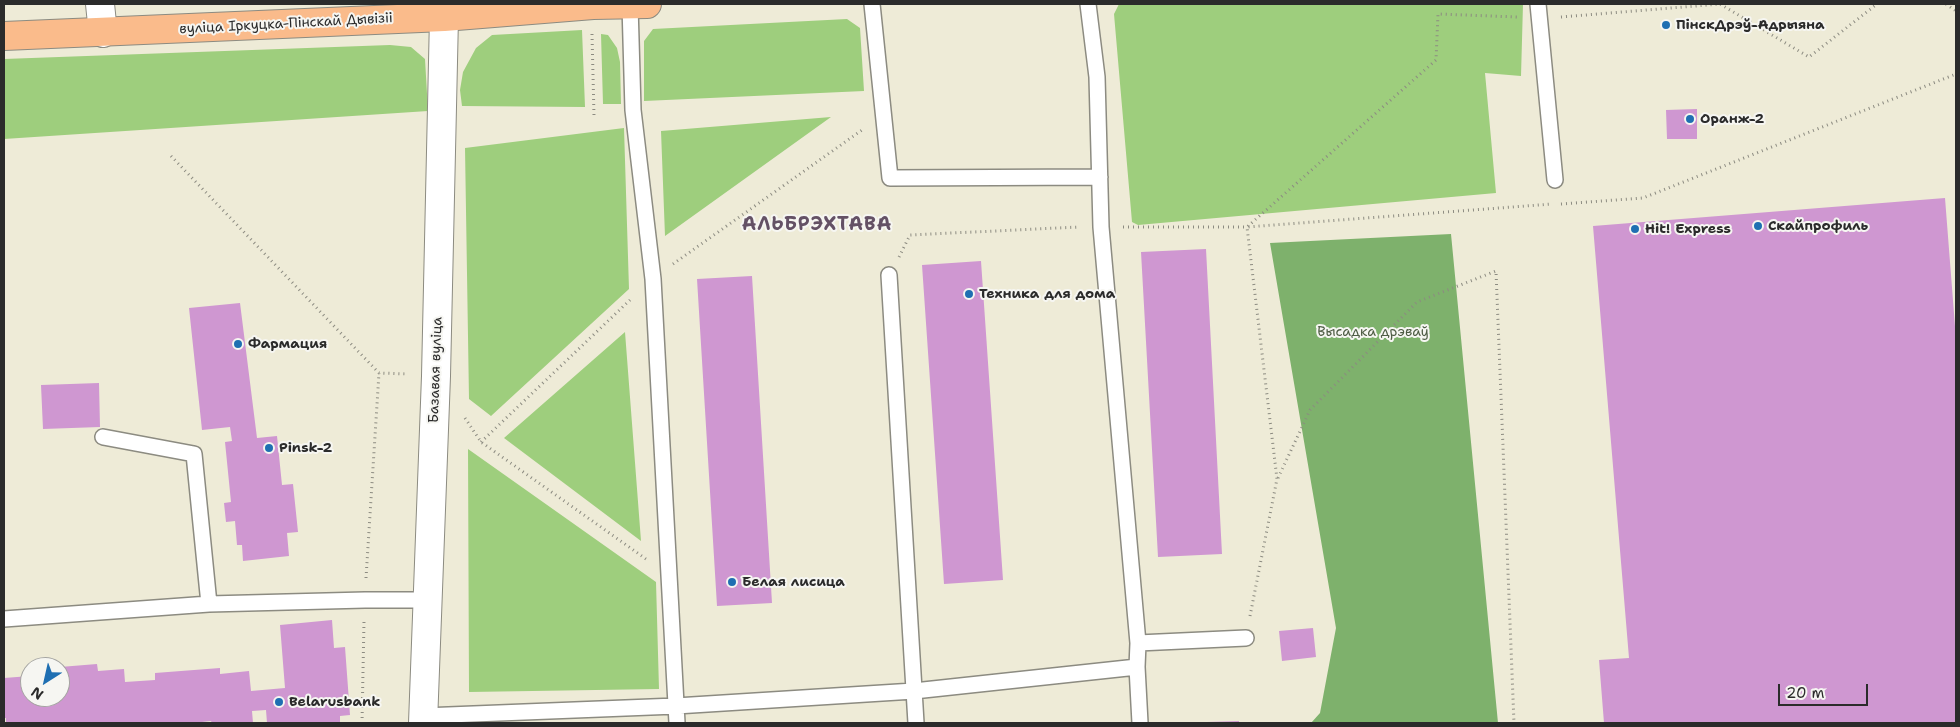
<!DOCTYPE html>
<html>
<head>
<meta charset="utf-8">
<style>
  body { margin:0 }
  #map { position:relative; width:1960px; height:727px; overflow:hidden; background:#eeebd7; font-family:"Shantell Sans",sans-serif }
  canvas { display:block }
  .frame { position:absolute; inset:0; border:5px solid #2b2b2b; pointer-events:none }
  .north { position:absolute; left:20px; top:657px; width:50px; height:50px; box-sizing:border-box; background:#f6f6f2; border:1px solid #a5a5a2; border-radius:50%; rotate:215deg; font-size:14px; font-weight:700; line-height:20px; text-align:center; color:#2b2b2b }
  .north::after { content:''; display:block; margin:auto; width:18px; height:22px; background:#1f6fb2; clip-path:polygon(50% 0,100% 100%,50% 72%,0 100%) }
  .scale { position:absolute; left:1778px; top:684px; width:90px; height:22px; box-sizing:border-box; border:2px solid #2b2b2b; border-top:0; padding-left:6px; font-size:15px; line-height:18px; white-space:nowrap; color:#2b2b2b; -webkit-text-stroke:4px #f6f6f2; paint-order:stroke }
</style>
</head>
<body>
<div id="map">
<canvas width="1960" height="727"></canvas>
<div class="frame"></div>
<div class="north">N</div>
<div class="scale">20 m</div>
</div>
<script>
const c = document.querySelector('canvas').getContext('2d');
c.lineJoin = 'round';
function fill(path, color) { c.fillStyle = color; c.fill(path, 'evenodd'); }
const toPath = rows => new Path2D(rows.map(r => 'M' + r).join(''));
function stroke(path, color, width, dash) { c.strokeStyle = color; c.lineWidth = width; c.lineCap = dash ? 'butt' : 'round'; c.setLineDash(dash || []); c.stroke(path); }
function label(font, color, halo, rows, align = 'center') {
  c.font = font + ' "Shantell Sans",sans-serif'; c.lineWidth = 4; c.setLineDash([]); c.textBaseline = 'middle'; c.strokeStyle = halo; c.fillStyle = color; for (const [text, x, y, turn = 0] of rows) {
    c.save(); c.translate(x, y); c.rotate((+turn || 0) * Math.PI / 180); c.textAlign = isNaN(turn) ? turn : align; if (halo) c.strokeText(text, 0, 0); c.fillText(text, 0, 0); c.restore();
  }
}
const green = toPath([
  [1119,4,1523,4,1521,76,1485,73,1496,193,1138,225,1132,222,1114,14],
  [847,19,860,28,864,91,644,101,644,41,653,29],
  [582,30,585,107,462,106,460,90,463,72,476,48,492,35],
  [601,34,608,35,617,48,620,62,621,104,603,104],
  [390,45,411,47,425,59,428,111,4,139,4,59],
  [831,117,665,236,661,131],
  [624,128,629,289,491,416,469,399,465,148],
  [625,332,641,541,504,438],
  [468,449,656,582,659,689,469,692]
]);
const forest = toPath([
  [1451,234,1498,723,1311,723,1320,713,1336,628,1270,243]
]);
const building = toPath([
  [1697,109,1697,139,1667,139,1666,110],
  [1945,198,1956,339,1956,723,1604,723,1599,660,1629,658,1593,226],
  [1206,249,1222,554,1158,557,1141,252],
  [981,261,1003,580,944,584,922,265],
  [752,276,772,603,717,606,697,279],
  [240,303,257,438,277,436,282,485,293,484,298,532,287,533,289,556,243,561,242,545,237,545,235,521,226,522,224,503,231,502,225,442,232,441,230,427,202,430,189,308],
  [99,383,100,427,43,429,41,385],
  [332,620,334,648,345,647,350,715,340,716,340,723,267,723,266,710,252,711,253,723,212,723,211,721,202,722,203,723,6,723,6,718,4,718,4,678,30,676,30,697,60,697,60,667,97,664,98,671,124,669,125,682,155,680,155,673,220,668,220,674,249,671,251,691,285,688,280,625],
  [1313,628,1316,657,1282,661,1279,631],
  [1239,721,1239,723,1207,723,1207,722]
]);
const path = toPath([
  [1946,4,1956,11],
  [1561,17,1720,4,1809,57,1877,4],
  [592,34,594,116],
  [171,156,379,373,408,374],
  [1561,204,1643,198,1956,74],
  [1123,227,1247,227,1436,60,1438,14,1517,17],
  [899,257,910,235,1079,227],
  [673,264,862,130],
  [465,418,481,442,646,559],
  [481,442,630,300],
  [1278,478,1310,410,1417,302,1496,271,1514,723],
  [366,578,379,373],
  [1250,616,1277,479,1247,227,1552,204],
  [362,723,364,621]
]);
const lane = toPath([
  [872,4,890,178,1100,177],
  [1088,4,1097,77,1101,227,1138,643,1137,667,1140,723],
  [1538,4,1555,180],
  [630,5,633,110,653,279,677,723],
  [889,275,916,723],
  [103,437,194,454,209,604],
  [4,619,209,604,365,600,427,600],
  [1138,643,1246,638],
  [423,716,676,706,914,691,1137,667]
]);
const street = toPath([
  [100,4,103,33],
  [423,723,436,376,444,17]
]);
const primary = toPath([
  [4,36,444,17,593,5,647,4]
]);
const markers = [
  [1666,25,5,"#1f6fb2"],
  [1690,119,5,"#1f6fb2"],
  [1758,226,5,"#1f6fb2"],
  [1635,229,5,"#1f6fb2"],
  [969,294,5,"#1f6fb2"],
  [238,344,5,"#1f6fb2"],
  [269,448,5,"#1f6fb2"],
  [732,582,5,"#1f6fb2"],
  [279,702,5,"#1f6fb2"]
];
const streetNames = [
  ["вуліца Іркуцка-Пінскай Дывізіі",286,24,-3],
  ["Базавая вуліца",436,370,-88]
];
const poiNames = [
  ["ПінскДрэў-Адрыяна",1676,25],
  ["Оранж-2",1700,119],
  ["Скайпрофиль",1768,226],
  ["Hit! Express",1645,229],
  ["Техника для дома",979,294],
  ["Фармация",248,344],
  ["Pinsk-2",279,448],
  ["Белая лисица",742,582],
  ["Belarusbank",289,702]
];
const parkNames = [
  ["Высадка дрэваў",1373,332]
];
const districtNames = [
  ["АЛЬБРЭХТАВА",817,225]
];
fill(green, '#9ece7d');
fill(forest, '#7eb16c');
fill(building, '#cf97d1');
stroke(lane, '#8c8b81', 18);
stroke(street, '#8c8b81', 30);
stroke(primary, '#8c8b81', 30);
stroke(path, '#8c8b81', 3, [1, 4]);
stroke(lane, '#fff', 15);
stroke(street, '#fff', 28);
stroke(primary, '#fabb8b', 28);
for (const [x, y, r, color] of markers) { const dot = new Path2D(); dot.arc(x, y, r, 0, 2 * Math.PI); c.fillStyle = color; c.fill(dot); stroke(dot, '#f6f6f2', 2); }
label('14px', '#2b2b2b', '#f6f6f2', streetNames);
label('bold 14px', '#2b2b2b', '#f6f6f2', poiNames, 'left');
label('14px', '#4e5c44', '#f6f6f2', parkNames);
c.letterSpacing = '1px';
label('bold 19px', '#645165', '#f6f6f2', districtNames);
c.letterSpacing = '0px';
</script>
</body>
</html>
